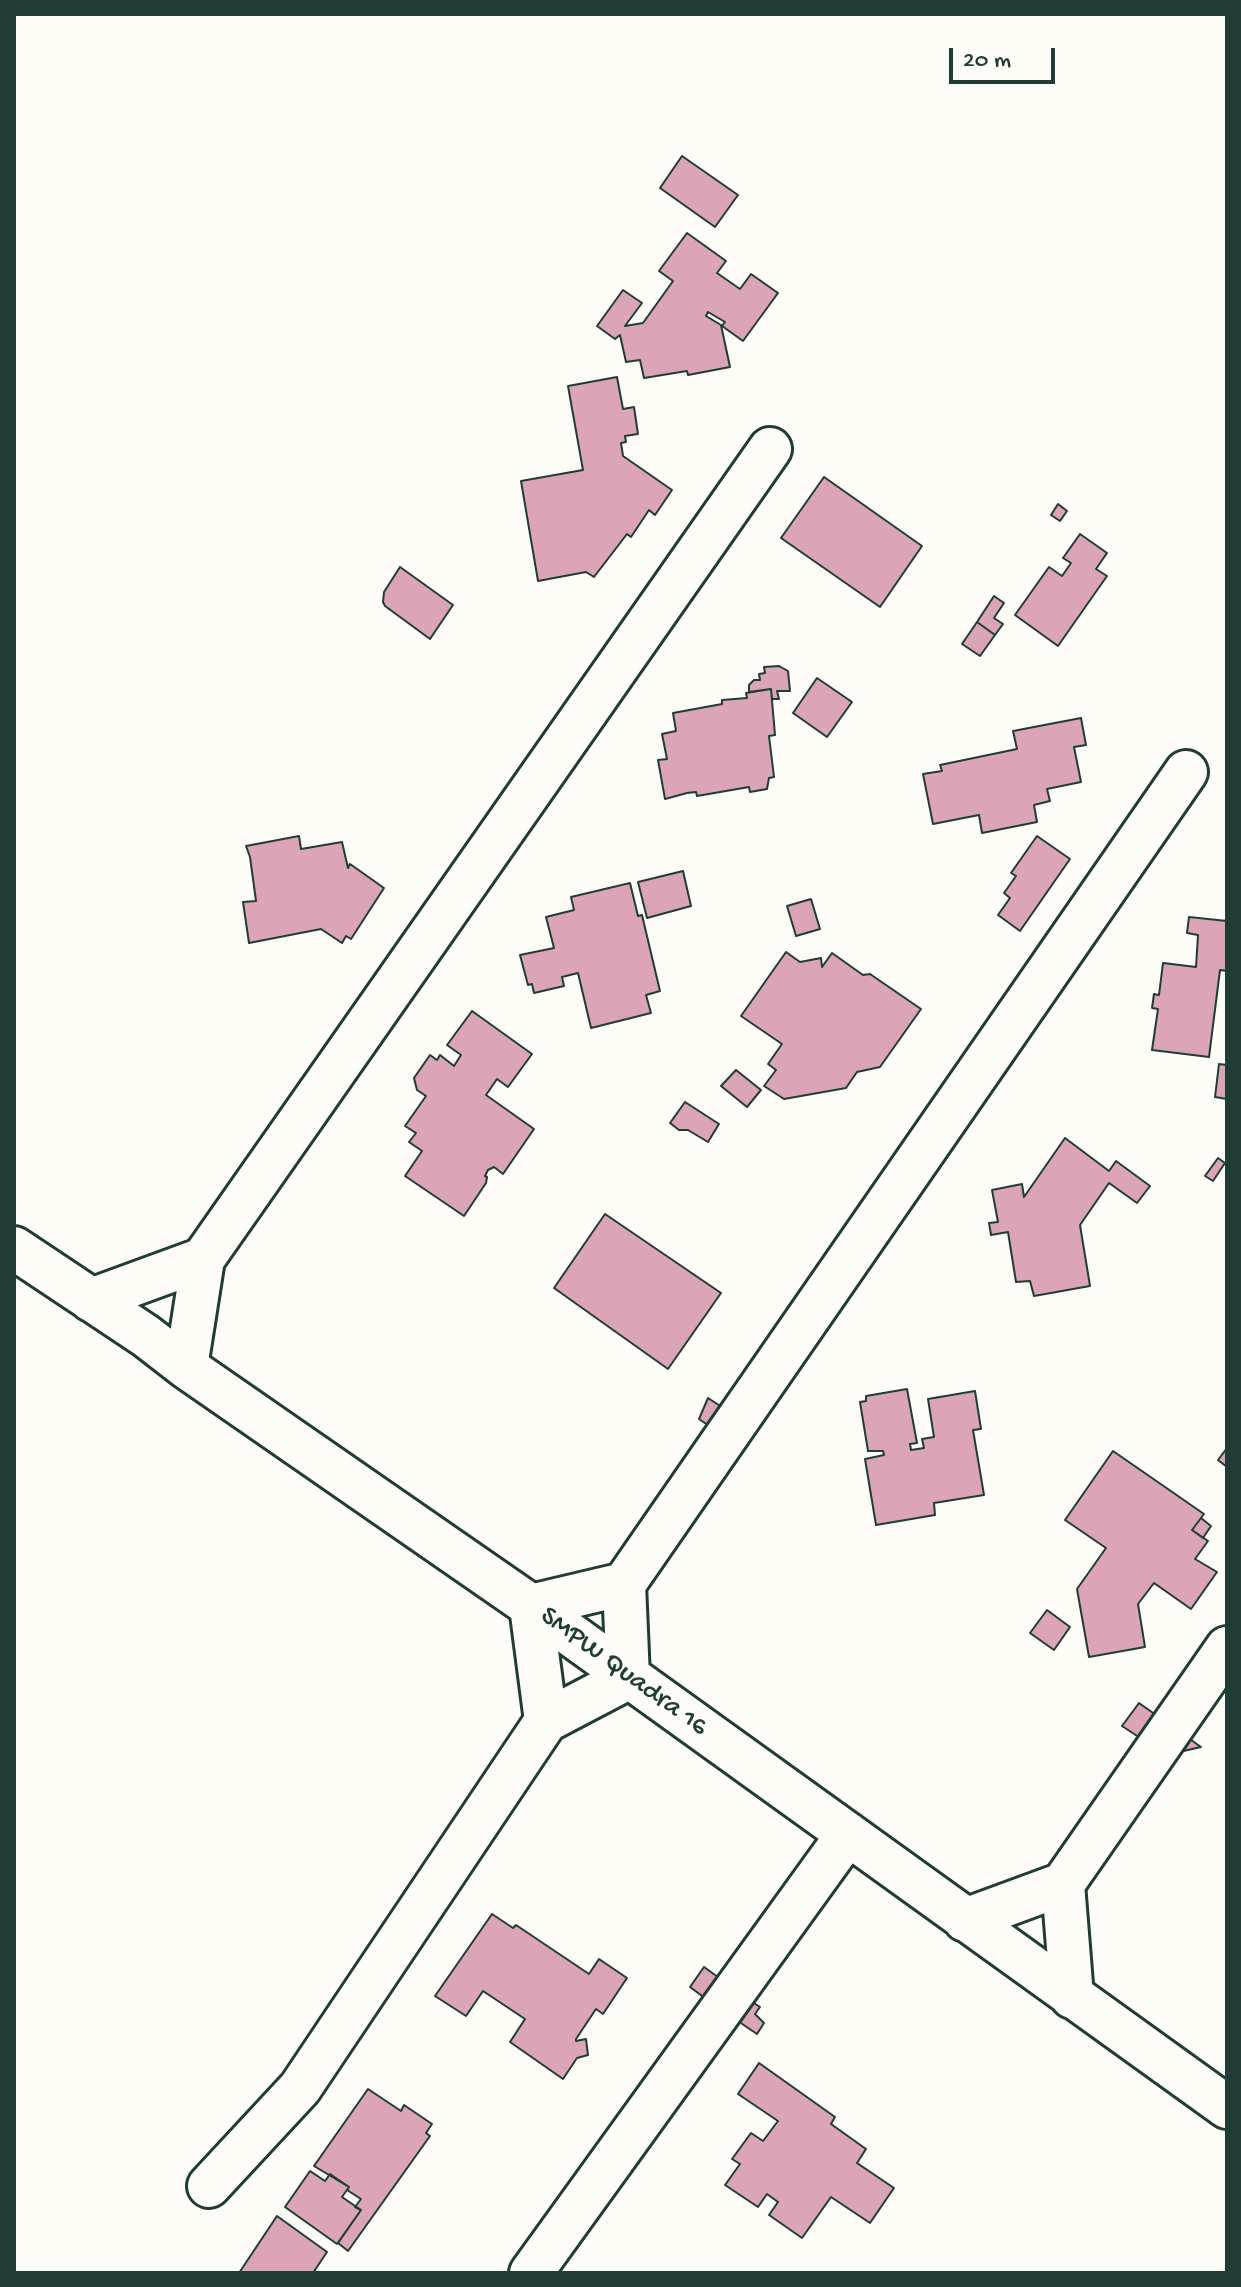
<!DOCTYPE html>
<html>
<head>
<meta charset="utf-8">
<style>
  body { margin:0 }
  #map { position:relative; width:1241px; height:2287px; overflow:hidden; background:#fdfcf7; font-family:"Gochi Hand",sans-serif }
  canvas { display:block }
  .frame { position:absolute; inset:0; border:16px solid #1f3d34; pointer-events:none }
  .scale { position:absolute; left:949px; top:48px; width:106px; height:36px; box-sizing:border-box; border:4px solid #1f3d34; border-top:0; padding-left:10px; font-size:24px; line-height:28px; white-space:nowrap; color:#1f3d34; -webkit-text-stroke:6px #fdfcf7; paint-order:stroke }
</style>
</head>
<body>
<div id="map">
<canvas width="1241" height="2287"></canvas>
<div class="frame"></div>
<div class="scale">20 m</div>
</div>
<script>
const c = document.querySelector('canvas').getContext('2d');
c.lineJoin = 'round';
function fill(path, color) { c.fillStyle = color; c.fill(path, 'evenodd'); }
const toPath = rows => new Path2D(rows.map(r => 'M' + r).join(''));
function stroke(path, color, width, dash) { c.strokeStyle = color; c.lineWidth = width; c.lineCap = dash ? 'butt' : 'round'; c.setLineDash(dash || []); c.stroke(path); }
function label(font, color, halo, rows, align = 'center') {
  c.font = font + ' "Gochi Hand",sans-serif'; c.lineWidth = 7; c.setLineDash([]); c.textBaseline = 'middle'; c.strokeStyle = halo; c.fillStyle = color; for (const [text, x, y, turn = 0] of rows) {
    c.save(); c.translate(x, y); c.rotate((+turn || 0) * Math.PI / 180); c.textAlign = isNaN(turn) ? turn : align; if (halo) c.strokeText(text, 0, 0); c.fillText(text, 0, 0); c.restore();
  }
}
const building = toPath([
  [682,156,738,195,715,227,660,188,682,156],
  [687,233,726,261,717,273,740,289,751,274,778,293,743,341,722,326,725,322,708,312,706,316,721,325,730,367,688,375,687,371,644,378,640,360,626,362,620,335,615,339,597,326,623,290,642,303,625,326,643,323,673,281,659,271,687,233],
  [617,377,623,409,634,407,638,434,625,436,626,442,621,443,623,456,672,490,655,515,649,510,631,537,627,534,594,577,586,572,538,581,521,481,583,470,568,386,617,377],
  [824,477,922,546,880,607,781,538,824,477],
  [1058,504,1067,511,1060,521,1051,515,1058,504],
  [1080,534,1107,553,1096,569,1107,576,1058,646,1015,615,1049,567,1062,576,1071,563,1063,558,1080,534],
  [400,567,453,605,430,639,385,606,383,602,384,592,400,567],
  [994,596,1004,603,994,618,1003,624,995,635,977,622,994,596],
  [977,622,995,635,980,656,962,644,977,622],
  [779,666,788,671,790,691,777,691,779,699,772,699,771,689,749,692,749,685,754,680,760,680,759,674,765,673,764,667,779,666],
  [817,678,852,702,827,737,793,713,817,678],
  [771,689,775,735,769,736,774,777,769,778,767,789,750,792,749,787,697,796,696,792,687,793,665,799,658,760,667,759,662,734,676,731,673,713,722,704,722,700,747,698,746,693,771,689],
  [1081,718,1086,745,1074,747,1081,782,1047,789,1050,801,1034,805,1037,822,982,833,979,815,933,824,923,774,942,771,940,765,1017,749,1013,731,1081,718],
  [299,836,301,849,342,842,348,868,350,864,384,888,351,939,346,936,342,943,321,929,249,943,243,902,256,901,250,857,246,846,299,836],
  [1037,836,1070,859,1020,931,998,915,1010,898,1004,893,1016,876,1011,873,1037,836],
  [683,871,691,906,647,918,638,882,683,871],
  [630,883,638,916,642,915,660,991,646,995,651,1013,591,1028,578,973,562,977,564,986,534,993,532,984,528,985,520,955,554,948,546,917,574,910,571,897,630,883],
  [811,899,820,929,796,936,787,906,811,899],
  [1189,917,1227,921,1227,971,1220,970,1209,1057,1152,1050,1158,1009,1152,1008,1154,994,1159,995,1163,963,1196,967,1198,935,1187,933,1189,917],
  [786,952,800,962,821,958,822,967,832,953,863,975,870,974,921,1009,880,1067,857,1072,846,1088,784,1099,764,1086,776,1070,768,1064,782,1044,741,1016,786,952],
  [472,1011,532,1054,508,1087,497,1079,486,1095,534,1129,503,1174,494,1167,488,1170,485,1176,487,1177,486,1183,464,1216,405,1176,422,1151,409,1142,416,1133,405,1126,426,1096,417,1090,414,1078,430,1055,437,1060,440,1055,454,1066,461,1055,447,1045,472,1011],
  [1219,1064,1227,1065,1227,1099,1215,1097,1219,1064],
  [736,1070,761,1090,747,1107,721,1086,736,1070],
  [685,1102,719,1124,708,1142,688,1130,679,1130,670,1123,685,1102],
  [1065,1138,1109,1171,1116,1161,1150,1186,1137,1203,1109,1183,1080,1225,1090,1286,1034,1296,1030,1281,1016,1282,1008,1232,991,1235,989,1223,998,1222,992,1190,1022,1184,1024,1197,1065,1138],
  [1218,1158,1225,1163,1213,1181,1205,1176,1218,1158],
  [605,1214,721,1293,668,1369,554,1288,605,1214],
  [907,1389,917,1443,910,1444,911,1450,924,1448,922,1439,934,1437,928,1399,975,1391,981,1429,973,1430,984,1495,934,1503,935,1515,876,1525,865,1459,884,1455,883,1451,868,1451,860,1402,866,1401,866,1396,907,1389],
  [708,1398,731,1413,719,1433,699,1419,708,1398],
  [1227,1448,1227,1467,1218,1460,1227,1448],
  [1113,1451,1204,1514,1192,1530,1208,1541,1195,1559,1217,1572,1191,1609,1154,1583,1138,1604,1145,1647,1089,1657,1077,1589,1106,1548,1065,1520,1113,1451],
  [1201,1518,1211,1526,1203,1538,1192,1530,1201,1518],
  [1047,1610,1070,1627,1054,1650,1030,1633,1047,1610],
  [1139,1703,1201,1747,1166,1755,1122,1726,1139,1703],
  [492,1914,513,1928,516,1925,589,1974,599,1959,627,1978,603,2014,596,2009,576,2039,576,2041,586,2039,588,2055,577,2058,563,2079,510,2042,525,2019,483,1991,466,2016,435,1996,492,1914],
  [704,1967,722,1980,713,2004,690,1987,704,1967],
  [742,1995,760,2007,755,2014,764,2023,757,2034,729,2015,742,1995],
  [759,2063,835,2117,831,2124,866,2149,857,2163,894,2188,870,2223,831,2197,802,2238,769,2215,778,2202,767,2194,758,2207,725,2185,740,2164,732,2159,751,2133,763,2141,778,2121,738,2094,759,2063],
  [368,2089,401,2111,404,2105,432,2124,426,2133,430,2136,348,2251,338,2243,361,2210,355,2207,361,2199,347,2190,349,2187,314,2166,368,2089],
  [310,2171,325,2181,330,2174,349,2187,342,2197,361,2210,337,2244,285,2207,310,2171],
  [277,2216,327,2252,313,2273,239,2273,277,2216]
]);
const minor = toPath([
  [14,1248,146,1336,186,1367,531,1606,1227,2107],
  [91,1300,203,1259],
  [186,1367,203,1259,770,449],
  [546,1721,531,1606,624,1584],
  [1063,1884,1072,1997],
  [965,1920,1063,1884,1227,1648],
  [209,2186,300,2088,546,1721,628,1678,624,1584,1186,772],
  [531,2273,848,1834]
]);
const streetNames = [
  ["SMPW Quadra 16",623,1673,36]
];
fill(building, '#dca4b7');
stroke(building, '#1f3d34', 2);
stroke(minor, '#1f3d34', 48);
stroke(minor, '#fdfcf7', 42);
label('28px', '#1f3d34', '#fdfcf7', streetNames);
</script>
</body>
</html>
